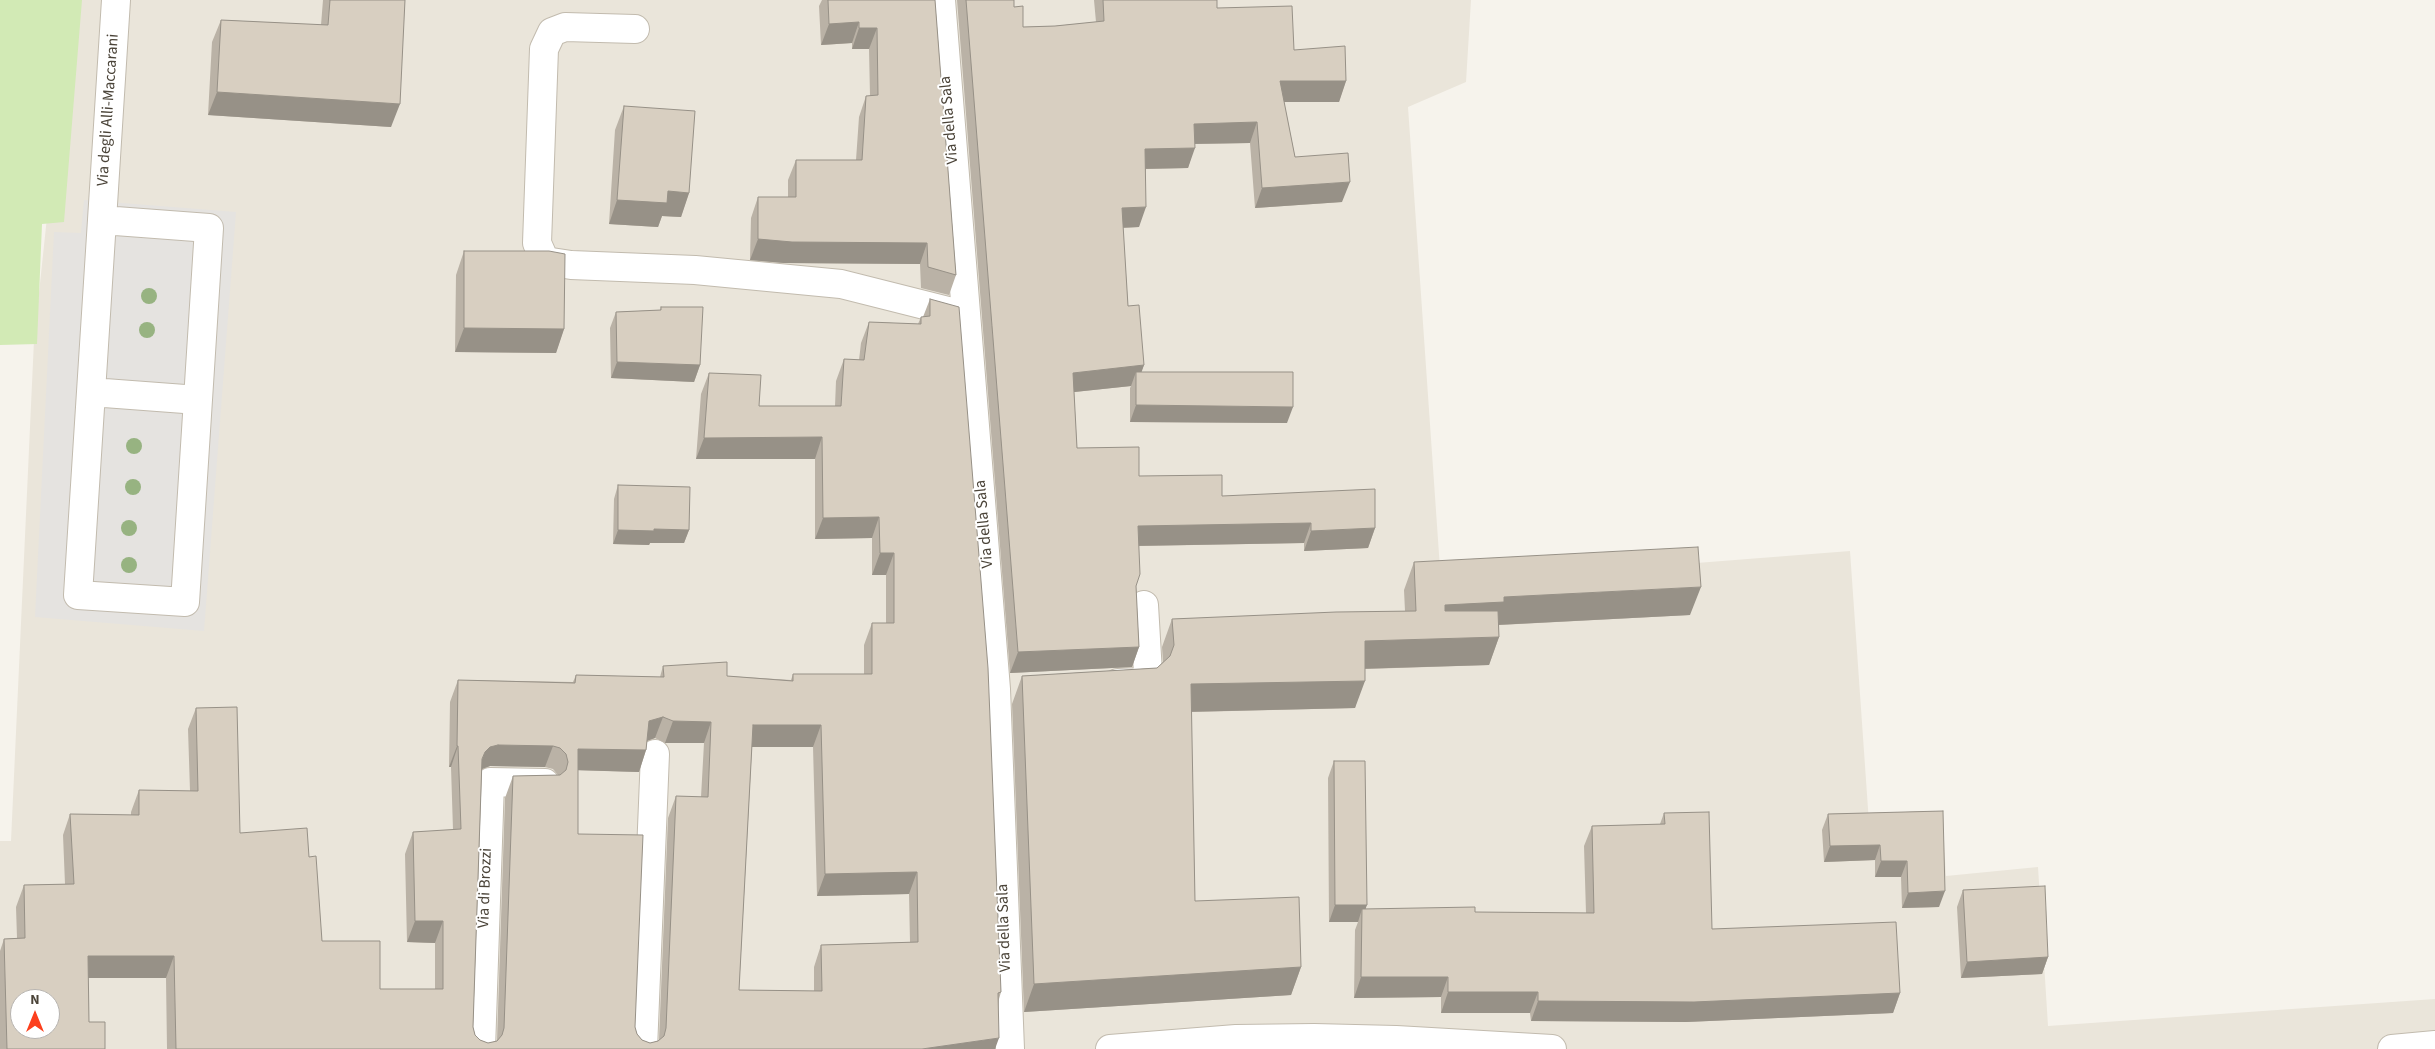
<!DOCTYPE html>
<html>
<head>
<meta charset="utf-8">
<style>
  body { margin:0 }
  #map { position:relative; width:2435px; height:1049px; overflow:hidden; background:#f6f3ec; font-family:"Source Sans 3",sans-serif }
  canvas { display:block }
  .north { position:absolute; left:10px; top:989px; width:50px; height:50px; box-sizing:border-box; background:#fff; border:1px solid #b7b4b0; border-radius:50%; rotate:0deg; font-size:14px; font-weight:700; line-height:20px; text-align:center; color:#4b4439 }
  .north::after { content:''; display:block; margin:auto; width:18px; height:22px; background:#fc3f1d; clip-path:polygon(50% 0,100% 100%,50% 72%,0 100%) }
</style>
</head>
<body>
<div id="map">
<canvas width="2435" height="1049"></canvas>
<div class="north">N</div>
</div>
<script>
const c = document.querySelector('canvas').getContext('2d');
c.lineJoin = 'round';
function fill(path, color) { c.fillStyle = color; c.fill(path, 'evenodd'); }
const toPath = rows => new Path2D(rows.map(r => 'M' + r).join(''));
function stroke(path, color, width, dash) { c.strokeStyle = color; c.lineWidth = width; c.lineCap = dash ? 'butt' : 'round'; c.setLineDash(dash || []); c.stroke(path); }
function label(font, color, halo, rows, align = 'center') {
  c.font = font + ' "Source Sans 3",sans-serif'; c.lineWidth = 4; c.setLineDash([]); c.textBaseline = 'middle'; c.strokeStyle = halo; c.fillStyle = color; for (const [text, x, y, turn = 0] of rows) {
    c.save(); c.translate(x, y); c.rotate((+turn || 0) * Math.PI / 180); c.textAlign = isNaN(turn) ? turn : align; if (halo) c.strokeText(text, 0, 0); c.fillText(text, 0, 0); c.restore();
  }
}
const residential = toPath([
  [70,0,1471,0,1466,82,1408,107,1441,583,1850,551,1869,823,1943,823,1946,876,2038,867,2048,1026,2435,999,2435,1049,0,1049,0,841,11,841,34,340],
  [20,999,50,999,50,1029,20,1029]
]);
const green = toPath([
  [0,0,82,0,64,222,42,224,37,344,0,345]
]);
const parking = toPath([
  [84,200,236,212,204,631,35,617,54,232,81,233]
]);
const minor = toPath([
  [941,0,996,689,1010,1049],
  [635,29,565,27,552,32,544,49,537,243,545,261,571,265,695,270,841,284,964,315],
  [102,220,209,228,185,602,78,595,102,220,116,0],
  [91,392,198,400],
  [1118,683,1140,682,1148,673,1144,605],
  [481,1049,490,782,545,783],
  [643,1049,655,754],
  [1110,1049,1236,1039,1314,1038,1396,1040,1552,1049],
  [2392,1049,2435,1045]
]);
const trees = [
  [149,296],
  [147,330],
  [134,446],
  [133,487],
  [129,528],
  [129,565]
];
const wall = toPath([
  [323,0,405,0,391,127,208,115,212,42,221,20,321,25],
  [822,0,935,0,956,275,949,295,921,288,920,264,784,263,750,260,751,218,758,197,788,197,788,180,796,160,856,160,859,117,866,96,870,96,869,49,852,49,852,43,821,45,819,6],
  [957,0,1014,0,1014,7,1023,27,1055,26,1096,22,1094,0,1217,0,1217,8,1294,50,1346,81,1339,102,1284,102,1295,157,1342,202,1255,208,1250,143,1195,144,1188,168,1146,169,1139,227,1123,228,1128,306,1144,365,1141,372,1287,423,1130,422,1130,388,1131,386,1074,392,1077,448,1139,476,1222,496,1375,528,1368,548,1304,551,1304,543,1139,546,1136,587,1139,647,1132,667,1010,673],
  [624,106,689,193,681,217,662,216,658,227,609,224,615,130],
  [464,251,564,329,556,353,455,352,456,275],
  [930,299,1001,992,999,999,995,1049,167,1049,166,978,88,978,89,1022,105,1049,0,1049,0,951,4,939,17,938,16,907,24,885,65,884,63,835,70,814,131,815,131,812,139,790,190,791,188,729,196,708,240,833,309,857,322,941,380,989,435,989,435,943,407,942,405,854,413,832,453,830,451,767,449,767,450,702,458,680,573,682,576,675,660,677,663,666,727,676,791,680,793,674,864,674,864,645,872,623,886,623,886,575,872,575,872,538,815,539,815,459,696,459,701,394,709,373,759,406,835,406,836,381,844,359,859,360,861,343,869,322,918,324,921,317,923,317],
  [655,738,665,743,704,743,701,797,676,796,668,818,659,1040,658,1041,650,1043,642,1040,637,1034,578,834,578,770,639,772,646,750,647,741],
  [752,747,813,747,817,896,909,894,910,942,821,945,814,967,814,991,739,990],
  [490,766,545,767,553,769,558,775,513,776,505,798,497,1041,488,1043,480,1040,475,1035,473,1027,482,769],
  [661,307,700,365,694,382,611,378,610,328,616,312,660,310],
  [618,485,689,530,684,543,650,543,649,545,613,544,614,499],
  [1414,562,1690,615,1499,625,1499,637,1489,665,1365,669,1355,708,1191,712,1195,901,1301,967,1291,995,1024,1012,1012,704,1022,676,1157,668,1163,662,1162,647,1172,619,1405,611,1404,590],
  [1334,761,1366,909,1475,912,1586,913,1584,846,1592,826,1660,824,1664,813,1712,929,1900,993,1893,1013,1686,1022,1531,1021,1530,1013,1441,1013,1441,997,1354,998,1355,930,1358,922,1329,922,1328,778],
  [1943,811,1939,907,1902,908,1901,877,1875,877,1875,860,1824,862,1822,830,1828,814],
  [1963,890,2048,957,2042,974,1961,978,1957,907]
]);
const shadedWall = toPath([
  [859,22,852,43,821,45,829,24],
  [859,28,877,28,869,49,852,49],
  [1280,81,1346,81,1339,102,1273,102],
  [217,92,400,104,391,127,208,115],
  [1257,122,1250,143,1187,144,1194,124],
  [1195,148,1188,168,1138,169,1145,149],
  [1350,182,1342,202,1255,208,1262,188],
  [668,191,689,193,681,217,662,216,658,227,609,224,617,200],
  [1146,207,1139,227,1115,228,1122,208],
  [758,239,927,243,920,264,784,263,750,260],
  [464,328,564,329,556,353,455,352],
  [617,362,700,365,694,382,611,378],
  [1144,365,1137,385,1136,372,1131,386,1065,393,1073,373],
  [1136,405,1293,407,1287,423,1130,422],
  [822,437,815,459,696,459,704,438],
  [879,517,872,538,815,539,823,518],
  [1311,523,1304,543,1130,546,1138,526],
  [1375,528,1368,548,1304,551,1311,531],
  [654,529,689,530,684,543,650,543,649,545,613,544,618,530],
  [880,553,894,553,886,575,872,575],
  [1701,587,1690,615,1496,625,1435,633,1445,605,1504,597],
  [1499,637,1489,665,1355,669,1365,641],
  [1139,647,1132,667,1010,673,1018,652],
  [1365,681,1355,708,1181,712,1191,684],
  [663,717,655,738,641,743,649,721],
  [673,721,711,722,704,743,665,743],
  [753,725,821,725,813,747,745,747],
  [498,745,553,746,545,767,490,766,482,769,477,773,485,752,490,747],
  [457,746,458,746,451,767,449,767],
  [578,749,646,750,639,772,570,770],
  [1880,845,1875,860,1824,862,1830,846],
  [1881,861,1907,861,1901,877,1875,877],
  [917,872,909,894,817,896,825,874],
  [1945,891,1939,907,1902,908,1908,893],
  [1335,905,1367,905,1362,918,1362,909,1358,922,1329,922],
  [415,921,443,921,435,943,407,942],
  [88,956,174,956,166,978,80,978],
  [2048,957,2042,974,1961,978,1967,962],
  [1301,967,1291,995,1024,1012,1034,984],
  [1361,977,1448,977,1441,997,1354,998],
  [1448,992,1538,992,1530,1013,1441,1013],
  [1900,993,1893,1013,1686,1022,1531,1021,1538,1001],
  [999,1038,995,1049,922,1049]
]);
const building = toPath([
  [330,0,405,0,400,104,217,92,221,20,328,25,330,0],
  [828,0,935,0,956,275,928,267,927,243,792,242,758,239,758,197,796,197,796,160,862,160,866,96,878,95,877,28,859,28,859,22,829,24,828,0],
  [966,0,1014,0,1014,7,1023,6,1023,27,1055,26,1104,21,1103,0,1217,0,1217,8,1292,6,1294,50,1345,46,1346,81,1280,81,1295,157,1348,153,1350,182,1262,188,1257,122,1194,124,1195,148,1145,149,1146,207,1122,208,1128,306,1139,305,1144,365,1073,373,1077,448,1139,447,1139,476,1222,475,1222,496,1375,489,1375,528,1311,531,1311,523,1138,526,1140,574,1136,586,1139,647,1018,652,966,0],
  [624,106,695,111,689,193,668,191,667,203,617,200,624,106],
  [464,251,549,251,565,254,564,329,464,328,464,251],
  [930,299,959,307,988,668,1001,992,998,993,999,1038,922,1049,176,1049,174,956,88,956,89,1022,105,1022,105,1049,7,1049,4,939,25,938,24,885,74,884,70,814,139,815,139,790,198,791,196,708,237,707,240,833,307,828,309,857,316,856,322,941,380,941,380,989,443,989,443,921,415,921,413,832,461,829,458,746,457,746,458,680,575,683,576,675,664,677,663,666,727,662,727,676,793,681,793,674,872,674,872,623,894,623,894,553,880,553,879,517,823,518,822,437,704,438,709,373,761,375,759,406,841,406,844,359,864,360,869,322,921,324,921,317,930,316,930,299],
  [663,717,673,721,711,722,708,797,676,796,666,1028,664,1036,658,1041,650,1043,642,1040,637,1034,635,1027,643,835,578,834,578,749,646,750,649,721,663,717],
  [753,725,821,725,825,874,917,872,918,942,821,945,822,991,739,990,753,725],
  [498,745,553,746,560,748,566,754,568,762,566,770,560,775,513,776,504,1028,502,1035,497,1041,488,1043,480,1040,475,1035,473,1027,482,759,485,752,490,747,498,745],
  [20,999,50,999,50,1029,20,1029,20,999],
  [661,307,703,307,700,365,617,362,616,312,661,310,661,307],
  [1136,372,1293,372,1293,407,1136,405,1136,372],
  [618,485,690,487,689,530,654,529,654,531,618,530,618,485],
  [1698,547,1701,587,1504,597,1504,602,1445,605,1445,611,1498,611,1499,637,1365,641,1365,681,1191,684,1195,901,1299,897,1301,967,1034,984,1022,676,1157,668,1170,656,1174,645,1172,619,1336,612,1416,611,1414,562,1698,547],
  [1334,761,1365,761,1367,905,1335,905,1334,761],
  [1943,811,1945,891,1908,893,1907,861,1881,861,1880,845,1830,846,1828,814,1943,811],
  [1709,812,1712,929,1896,922,1900,993,1694,1002,1538,1001,1538,992,1448,992,1448,977,1361,977,1362,909,1475,907,1475,912,1594,913,1592,826,1665,824,1664,813,1709,812],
  [2045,886,2048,957,1967,962,1963,890,2045,886]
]);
const streetNames = [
  ["Via degli Alli-Maccarani",109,110,-86],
  ["Via della Sala",950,120,-95],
  ["Via della Sala",985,524,-95],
  ["Via di Brozzi",486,888,-88],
  ["Via della Sala",1005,928,-92]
];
fill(residential, '#eae5da');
fill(green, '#d2eab5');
fill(parking, '#e5e3e0');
stroke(minor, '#c2bbae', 30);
stroke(minor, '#fff', 28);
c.fillStyle = '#97b381';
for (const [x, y] of trees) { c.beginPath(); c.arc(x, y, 8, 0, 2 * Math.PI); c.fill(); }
fill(wall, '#bab2a6');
fill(shadedWall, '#979187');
fill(building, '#d8cfc1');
stroke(building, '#979187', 1);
label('16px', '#4b4439', '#fff', streetNames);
</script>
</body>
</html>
